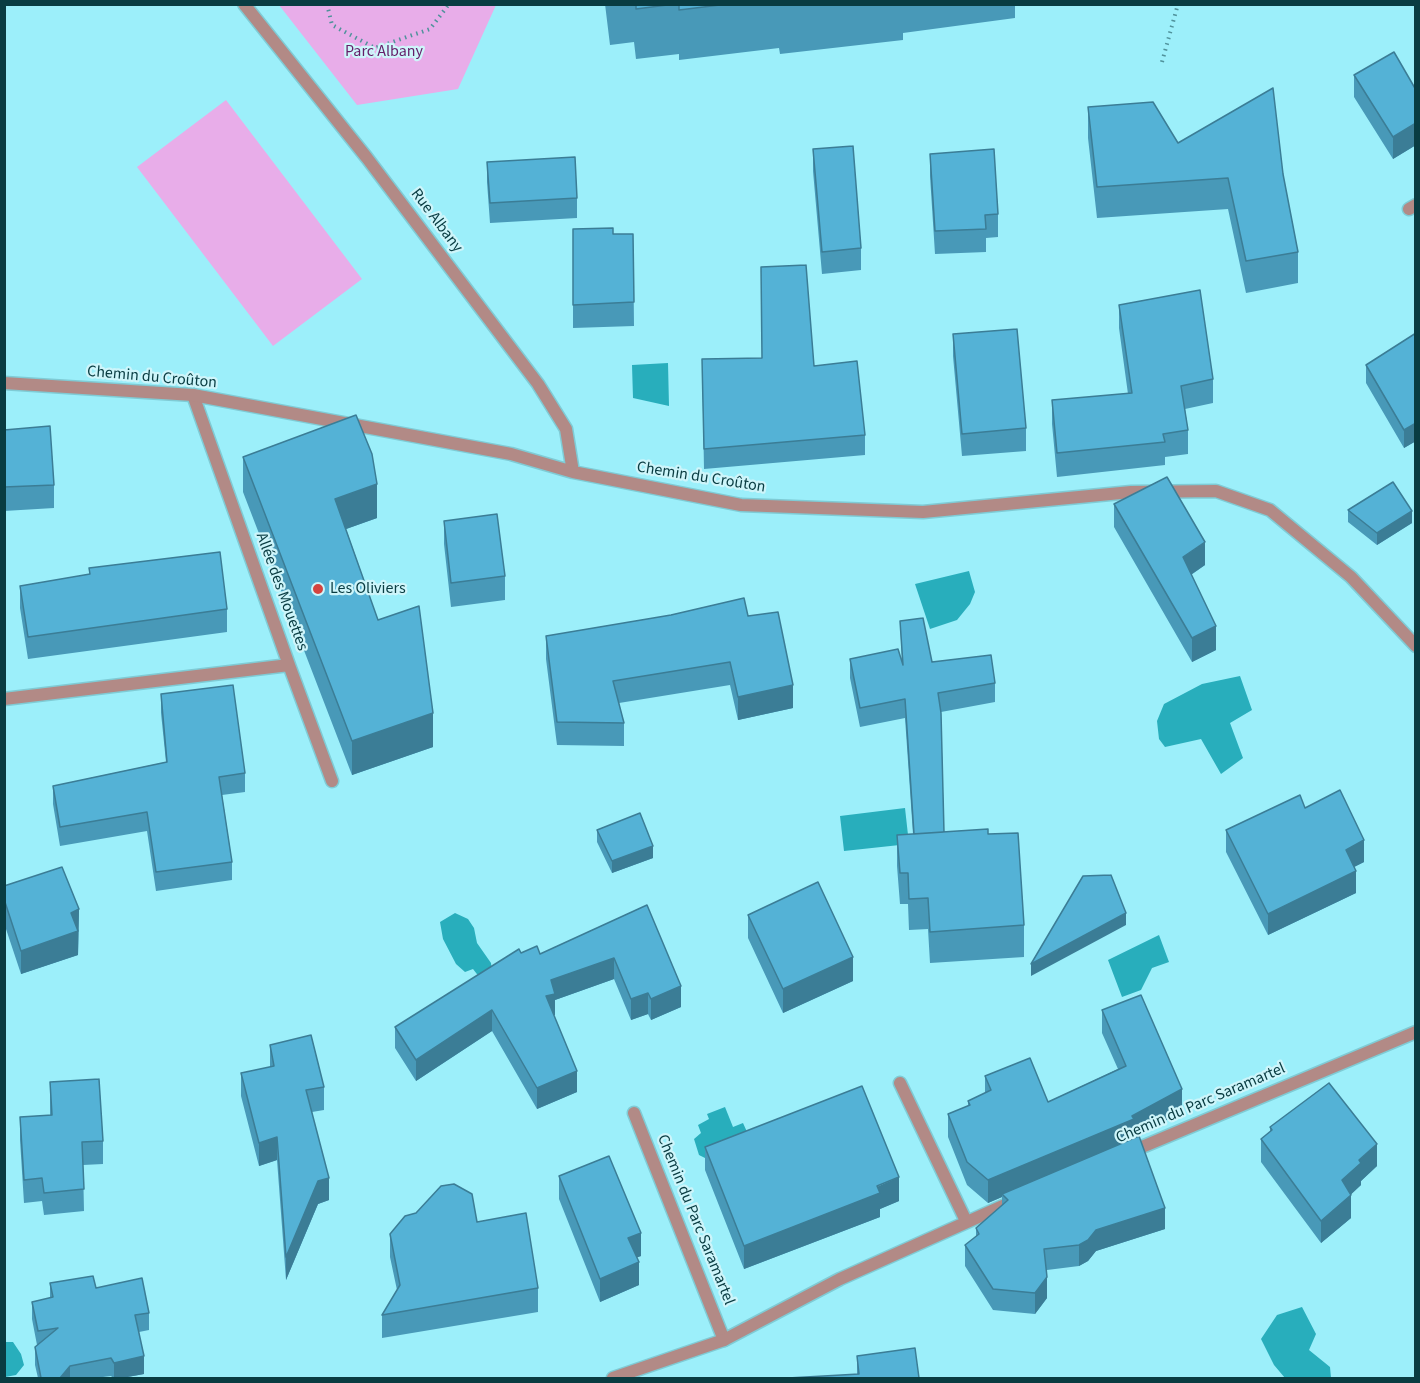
<!DOCTYPE html>
<html>
<head>
<meta charset="utf-8">
<style>
  body { margin:0 }
  #map { position:relative; width:1420px; height:1383px; overflow:hidden; background:#9ceffa; font-family:"Source Sans 3",sans-serif }
  canvas { display:block }
  .frame { position:absolute; inset:0; border:6px solid #093c42; pointer-events:none }
</style>
</head>
<body>
<div id="map">
<canvas width="1420" height="1383"></canvas>
<div class="frame"></div>
</div>
<script>
const c = document.querySelector('canvas').getContext('2d');
c.lineJoin = 'round';
function fill(path, color) { c.fillStyle = color; c.fill(path, 'evenodd'); }
const toPath = rows => new Path2D(rows.map(r => 'M' + r).join(''));
function stroke(path, color, width, dash) { c.strokeStyle = color; c.lineWidth = width; c.lineCap = dash ? 'butt' : 'round'; c.setLineDash(dash || []); c.stroke(path); }
function label(font, color, halo, rows, align = 'center') {
  c.font = font + ' "Source Sans 3",sans-serif'; c.lineWidth = 4.5; c.setLineDash([]); c.textBaseline = 'middle'; c.strokeStyle = halo; c.fillStyle = color; for (const [text, x, y, turn = 0] of rows) {
    c.save(); c.translate(x, y); c.rotate((+turn || 0) * Math.PI / 180); c.textAlign = isNaN(turn) ? turn : align; if (halo) c.strokeText(text, 0, 0); c.fillText(text, 0, 0); c.restore();
  }
}
const green = toPath([
  [279,5,496,5,458,89,357,105],
  [226,100,362,279,273,346,137,167]
]);
const water = toPath([
  [668,363,669,406,633,398,632,365],
  [969,571,975,592,970,604,957,620,930,629,915,584],
  [1240,676,1252,710,1230,723,1243,758,1221,774,1201,739,1165,747,1159,739,1157,721,1164,704,1202,684],
  [905,808,909,844,844,851,840,816],
  [455,913,468,919,474,928,477,943,491,963,492,971,480,978,473,969,465,972,456,964,443,939,440,922],
  [1159,935,1169,962,1152,968,1141,990,1122,997,1108,960],
  [725,1107,733,1127,743,1123,752,1143,709,1160,699,1155,694,1139,701,1133,698,1125,709,1119,707,1114],
  [1302,1307,1316,1334,1309,1350,1330,1367,1331,1378,1285,1378,1274,1365,1261,1339,1277,1315],
  [5,1342,13,1342,21,1354,24,1365,16,1375,5,1377]
]);
const path = toPath([
  [327,4,332,25,375,48,430,29,449,4],
  [1162,62,1178,4]
]);
const service = toPath([
  [1409,209,1416,205],
  [289,665,332,781],
  [4,699,289,665,193,395],
  [634,1113,724,1340]
]);
const minor = toPath([
  [244,4,367,158,538,384,566,429,573,472],
  [4,383,193,395,511,454,573,472,741,505,923,512,1131,492,1216,491,1270,510,1351,577,1416,646],
  [900,1083,966,1221],
  [1130,1152,1416,1032],
  [613,1378,724,1340,840,1279,1014,1201]
]);
const wall = toPath([
  [605,4,1015,4,1015,18,903,33,903,40,780,54,779,48,679,60,679,54,636,59,634,42,610,45],
  [1354,75,1416,90,1416,145,1393,159,1354,97],
  [1088,107,1178,143,1283,174,1298,252,1298,283,1246,293,1228,209,1097,218,1088,138],
  [813,149,861,248,861,270,822,274,813,171],
  [930,154,998,214,998,237,986,238,986,252,935,254,930,176],
  [487,162,577,198,577,218,490,223,487,182],
  [573,229,613,234,633,234,634,326,573,328],
  [1119,305,1213,379,1213,403,1185,409,1188,430,1188,454,1165,457,1165,465,1057,477,1052,424,1052,400,1128,394,1119,328],
  [1416,333,1416,441,1404,448,1366,383,1366,365],
  [953,334,1026,428,1026,451,962,456,953,356],
  [702,359,814,366,865,435,865,455,704,469],
  [4,430,54,485,54,508,4,511],
  [243,457,377,518,346,529,378,620,433,747,352,775,243,492],
  [1114,504,1205,565,1191,575,1216,650,1192,662,1114,527],
  [1348,510,1412,523,1377,545,1348,522],
  [444,521,505,576,505,600,451,607,444,544],
  [89,568,227,609,227,632,28,659,20,608,20,586,89,575],
  [748,616,793,708,738,720,730,685,619,703,624,723,624,746,557,745,546,659,546,636],
  [900,621,932,662,995,683,995,702,941,712,944,832,988,834,1024,925,1024,957,930,963,928,929,909,930,908,904,900,904,897,866,897,835,913,834,905,718,860,727,850,678,850,659,902,661],
  [161,694,245,773,245,792,222,795,232,862,232,880,156,891,147,831,60,846,53,804,53,786,166,762,161,713],
  [1305,808,1364,862,1354,867,1356,893,1268,935,1226,852,1226,830],
  [597,830,653,858,612,873,597,842],
  [4,886,79,909,78,955,21,974,4,923],
  [647,905,681,1007,651,1020,648,1014,631,1020,614,979,555,1000,555,1015,554,1015,577,1092,537,1109,492,1031,416,1081,395,1048,395,1027,521,953,540,954],
  [748,915,853,981,783,1013,748,938],
  [1102,1010,1182,1112,1134,1137,1165,1229,1096,1251,1088,1261,1079,1266,1047,1270,1047,1298,1035,1314,993,1310,965,1266,965,1245,976,1237,976,1228,1002,1205,1002,1197,988,1203,967,1185,948,1137,948,1114,968,1106,968,1101,985,1093,985,1076,1048,1102,1118,1069,1102,1033],
  [270,1045,324,1087,324,1110,312,1112,329,1200,318,1204,286,1280,277,1160,259,1166,241,1096,241,1073,270,1067],
  [50,1082,103,1141,103,1164,83,1165,84,1211,44,1215,42,1201,24,1203,20,1140,20,1117,50,1115],
  [1270,1127,1377,1166,1361,1181,1361,1185,1351,1194,1351,1218,1321,1243,1261,1162,1261,1139,1270,1132],
  [705,1147,899,1201,880,1209,880,1217,744,1269,705,1170],
  [559,1176,641,1256,637,1257,639,1285,600,1302,559,1199],
  [477,1222,538,1288,538,1312,382,1338,382,1315,397,1290,390,1257,390,1234],
  [50,1283,96,1288,149,1313,149,1330,139,1332,144,1374,122,1378,113,1378,111,1376,95,1378,38,1378,35,1365,35,1347,37,1345,32,1319,32,1302,50,1298],
  [857,1356,919,1378,857,1375]
]);
const shadedWall = toPath([
  [1416,123,1416,145,1393,159,1393,137],
  [1416,423,1416,441,1404,448,1404,430],
  [377,484,377,518,335,533,335,499],
  [1412,511,1412,523,1377,545,1377,533],
  [1205,542,1205,565,1183,580,1183,557],
  [1216,626,1216,650,1192,662,1192,638],
  [793,685,793,708,738,720,738,697],
  [433,713,433,747,352,775,352,741],
  [1364,840,1364,862,1346,871,1346,850],
  [653,846,653,858,612,873,612,861],
  [1356,871,1356,893,1268,935,1268,914],
  [79,909,78,955,21,974,21,951,71,913],
  [1126,913,1126,925,1031,976,1031,964],
  [853,957,853,981,783,1013,783,989],
  [614,958,614,979,555,1000,555,1015,546,1017,546,996,551,980],
  [681,986,681,1007,651,1020,651,999],
  [648,993,648,1014,631,1020,631,999],
  [492,1010,492,1031,416,1081,416,1060],
  [577,1071,577,1092,537,1109,537,1088],
  [1182,1089,1182,1112,1134,1137,1134,1142,1002,1194,1002,1197,988,1203,988,1180,1132,1116],
  [277,1137,277,1160,259,1166,259,1143],
  [1377,1144,1377,1166,1361,1181,1361,1185,1342,1203,1342,1180,1359,1160],
  [899,1177,899,1201,880,1209,880,1217,744,1269,744,1246],
  [329,1178,329,1200,318,1204,286,1280,286,1257,318,1181],
  [1351,1195,1351,1218,1321,1243,1321,1221],
  [1165,1208,1165,1229,1096,1251,1088,1261,1079,1266,1079,1245,1096,1230],
  [641,1233,641,1256,628,1261,628,1238],
  [639,1262,639,1285,600,1302,600,1279],
  [1047,1277,1047,1298,1035,1314,1035,1293],
  [144,1356,144,1374,122,1378,114,1378,114,1363],
  [70,1366,70,1378,60,1378]
]);
const building = toPath([
  [636,4,675,4,636,9,636,4],
  [679,4,728,4,679,10,679,4],
  [1394,52,1416,90,1416,123,1393,137,1354,75,1394,52],
  [1273,88,1283,174,1298,252,1246,261,1228,178,1097,187,1088,107,1153,102,1178,143,1273,88],
  [853,146,861,248,822,252,813,149,853,146],
  [994,149,998,214,985,215,986,229,935,231,930,154,994,149],
  [575,157,577,198,490,203,487,162,575,157],
  [613,228,613,234,633,234,634,302,573,305,573,229,613,228],
  [806,265,814,366,857,361,865,435,704,449,702,359,762,358,761,267,806,265],
  [1200,290,1213,379,1181,386,1188,430,1163,434,1165,442,1057,453,1052,400,1132,393,1119,305,1200,290],
  [1017,329,1026,428,962,434,953,334,1017,329],
  [1416,333,1416,423,1404,430,1366,365,1416,333],
  [356,415,372,454,377,484,335,499,378,620,419,606,433,713,352,741,243,457,356,415],
  [50,426,54,485,4,487,4,430,50,426],
  [1167,477,1205,542,1183,557,1216,626,1192,638,1114,504,1167,477],
  [1393,482,1412,511,1377,533,1348,510,1393,482],
  [497,514,505,576,451,583,444,521,497,514],
  [220,552,227,609,28,637,20,586,90,574,89,568,220,552],
  [744,598,748,616,778,612,793,685,738,697,730,662,613,681,624,723,557,722,546,636,671,615,744,598],
  [923,618,932,662,991,655,995,683,938,693,941,713,944,832,914,834,905,699,860,708,850,659,898,649,903,665,900,621,923,618],
  [233,685,245,773,219,777,232,862,156,872,147,812,60,827,53,786,167,762,161,694,233,685],
  [1340,790,1364,840,1346,850,1356,871,1268,914,1226,830,1300,795,1305,808,1340,790],
  [640,813,653,846,612,861,597,830,640,813],
  [988,829,988,834,1018,833,1024,925,930,932,928,898,909,899,908,873,900,873,897,835,988,829],
  [62,867,79,909,71,913,78,931,21,951,4,899,4,886,62,867],
  [1111,875,1126,913,1031,964,1083,876,1111,875],
  [818,882,853,957,783,989,748,915,818,882],
  [647,905,681,986,651,999,648,993,631,999,614,958,551,980,555,994,546,996,577,1071,537,1088,492,1010,416,1060,395,1027,519,949,521,953,537,946,540,954,647,905],
  [1141,995,1182,1089,1132,1116,1134,1119,988,1180,967,1162,948,1114,970,1105,968,1101,991,1090,985,1076,1030,1058,1048,1102,1126,1066,1102,1010,1141,995],
  [311,1035,324,1087,306,1090,329,1178,318,1181,286,1257,277,1137,259,1143,241,1073,274,1066,270,1045,311,1035],
  [99,1079,103,1141,82,1142,84,1189,44,1193,42,1178,24,1180,20,1117,52,1115,50,1082,99,1079],
  [1329,1083,1377,1144,1359,1160,1361,1163,1342,1180,1351,1195,1321,1221,1261,1139,1272,1130,1270,1127,1329,1083],
  [862,1086,899,1177,877,1186,880,1193,744,1246,705,1147,862,1086],
  [1139,1136,1165,1208,1096,1230,1088,1240,1079,1245,1044,1249,1047,1277,1035,1293,993,1289,965,1245,979,1234,976,1228,1008,1200,1002,1194,1139,1136],
  [609,1156,641,1233,628,1238,639,1262,600,1279,559,1176,609,1156],
  [454,1184,472,1194,477,1222,526,1213,538,1288,382,1315,400,1285,390,1234,405,1216,416,1213,441,1186,454,1184],
  [93,1276,96,1288,142,1278,149,1313,135,1315,144,1356,114,1363,111,1358,70,1366,60,1378,41,1378,35,1347,58,1328,38,1331,32,1302,53,1297,50,1283,93,1276],
  [915,1348,919,1378,788,1378,859,1374,857,1356,915,1348]
]);
const markers = [
  [318,589,6,"#d34440"]
];
const parkNames = [
  ["Parc Albany",384,52]
];
const streetNames = [
  ["Rue Albany",436,221,53],
  ["Chemin du Croûton",152,378,5],
  ["Chemin du Croûton",701,478,9],
  ["Allée des Mouettes",281,592,70],
  ["Chemin du Parc Saramartel",1201,1104,-23],
  ["Chemin du Parc Saramartel",695,1220,68]
];
const poiNames = [
  ["Les Oliviers",330,589]
];
fill(green, '#e8ade9');
fill(water, '#28aebc');
stroke(service, '#7fcbd5', 15);
stroke(minor, '#7fcbd5', 15);
stroke(path, '#50929b', 4, [1.5, 4.5]);
stroke(service, '#b28a86', 12);
stroke(minor, '#b28a86', 12);
fill(wall, '#4899b8');
fill(shadedWall, '#3b7d96');
fill(building, '#54b2d6');
stroke(building, '#3b7d96', 1.5);
for (const [x, y, r, color] of markers) { const dot = new Path2D(); dot.arc(x, y, r, 0, 2 * Math.PI); c.fillStyle = color; c.fill(dot); stroke(dot, '#cef5fa', 2); }
label('16px', '#651d68', '#cef5fa', parkNames);
label('16px', '#093c42', '#cef5fa', streetNames);
label('16px', '#093c42', '#cef5fa', poiNames, 'left');
</script>
</body>
</html>
